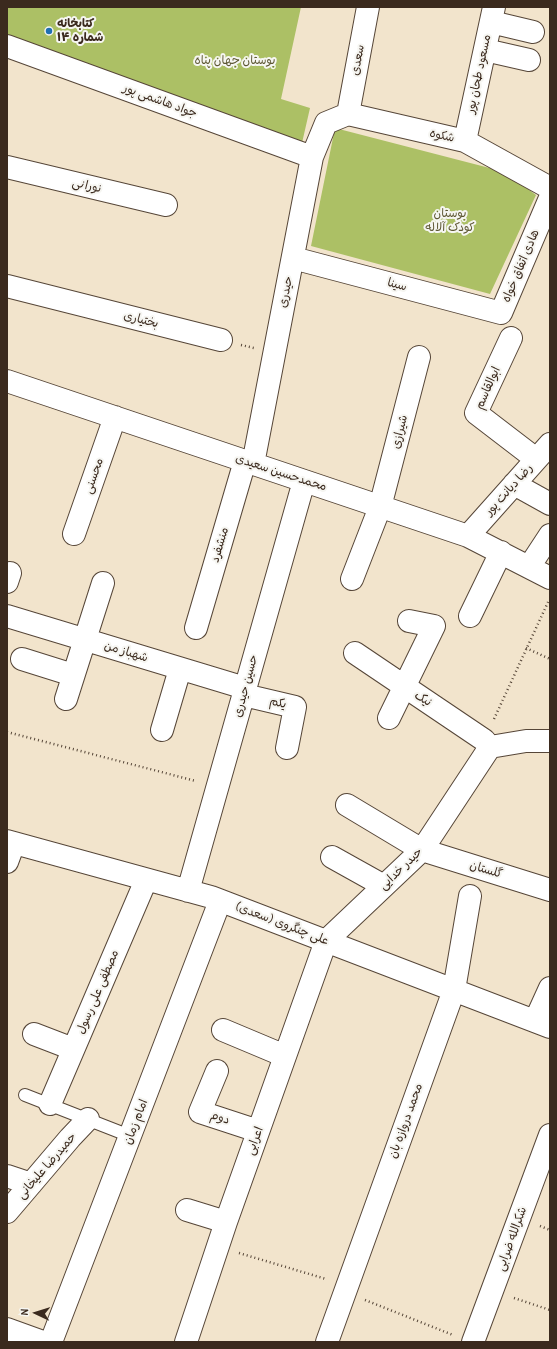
<!DOCTYPE html>
<html>
<head>
<meta charset="utf-8">
<style>
  body { margin:0 }
  #map { position:relative; width:557px; height:1349px; overflow:hidden; background:#f2e4cc; font-family:"Patrick Hand",sans-serif }
  canvas { display:block }
  .frame { position:absolute; inset:0; border:8px solid #3b2a1e; pointer-events:none }
  .north { position:absolute; left:16px; top:1293px; width:40px; height:40px; -webkit-text-stroke:3px #f6f6f2; paint-order:stroke; rotate:274deg; font-size:11px; font-weight:700; line-height:16px; text-align:center; color:#3b2a1e }
  .north::after { content:''; display:block; margin:auto; width:14px; height:18px; background:#3b2a1e; clip-path:polygon(50% 0,100% 100%,50% 72%,0 100%) }
</style>
</head>
<body>
<div id="map">
<canvas width="557" height="1349"></canvas>
<div class="frame"></div>
<div class="north">N</div>
</div>
<script>
const c = document.querySelector('canvas').getContext('2d');
c.lineJoin = 'round';
function fill(path, color) { c.fillStyle = color; c.fill(path, 'evenodd'); }
const toPath = rows => new Path2D(rows.map(r => 'M' + r).join(''));
function stroke(path, color, width, dash) { c.strokeStyle = color; c.lineWidth = width; c.lineCap = dash ? 'butt' : 'round'; c.setLineDash(dash || []); c.stroke(path); }
function label(font, color, halo, rows, align = 'center') {
  c.font = font + ' "Patrick Hand","Playpen Sans Arabic",sans-serif'; c.lineWidth = 4; c.setLineDash([]); c.textBaseline = 'middle'; c.strokeStyle = halo; c.fillStyle = color; for (const [text, x, y, turn = 0] of rows) {
    c.save(); c.translate(x, y); c.rotate((+turn || 0) * Math.PI / 180); c.textAlign = isNaN(turn) ? turn : align; if (halo) c.strokeText(text, 0, 0); c.fillText(text, 0, 0); c.restore();
  }
}
const green = toPath([
  [7,7,301,7,281,99,310,108,302,143,7,35],
  [335,128,505,172,536,195,490,294,311,246]
]);
const path = toPath([
  [241,345,254,348],
  [526,648,550,659],
  [494,719,549,600],
  [7,732,196,781],
  [540,1226,550,1230],
  [239,1253,326,1279],
  [514,1298,550,1310],
  [365,1300,453,1335]
]);
const service = toPath([
  [25,1095,130,1136]
]);
const minor = toPath([
  [491,22,533,32],
  [7,46,312,157],
  [485,50,529,60],
  [348,114,368,7],
  [465,141,494,7],
  [7,167,166,205],
  [293,258,501,313,550,198],
  [7,286,221,340],
  [511,338,476,413,536,459],
  [7,381,468,536,550,578],
  [253,464,312,157,326,123,348,114,465,141,550,188],
  [514,484,550,504],
  [74,534,115,417],
  [468,536,550,444],
  [529,567,550,535],
  [352,579,380,507,419,357],
  [7,582,10,573],
  [7,616,245,688],
  [470,616,501,552],
  [196,628,245,461],
  [355,653,484,740,490,747],
  [22,659,73,675],
  [244,695,295,707,287,748],
  [66,699,103,583],
  [389,718,434,626,409,621],
  [162,730,180,669],
  [490,747,526,741,550,741],
  [347,805,422,850,550,890],
  [7,841,211,897,550,1027],
  [332,857,384,886],
  [7,862,14,843],
  [188,891,304,481],
  [535,1021,550,988],
  [223,1030,285,1056],
  [34,1034,73,1049],
  [217,1071,200,1112,258,1131],
  [50,1104,146,880],
  [7,1176,31,1184],
  [187,1210,226,1222],
  [7,1212,70,1138,88,1119],
  [7,1329,43,1342],
  [51,1342,220,901],
  [186,1342,226,1222,326,941,422,850,490,747],
  [327,1342,454,990,470,896],
  [473,1342,550,1135]
]);
const markers = [
  [49,31,4,"#1f6fb2"]
];
const poiNames = [
  ["کتابخانه",57,24],
  ["شماره ۱۴",57,38]
];
const streetNames = [
  ["سعدی",358,60,-79],
  ["مسعود طحان پور",479,74,-78],
  ["جواد هاشمی پور",160,101,20],
  ["شکوه",442,136,13],
  ["نورانی",87,186,13],
  ["هادی اتفاق خواه",521,266,-67],
  ["سینا",397,285,15],
  ["حیدری",286,292,-79],
  ["بختیاری",141,320,14],
  ["ابوالقاسم",488,388,-66],
  ["شیرازی",400,432,-76],
  ["محمدحسین سعیدی",281,473,18],
  ["محسنی",94,476,-71],
  ["رضا دیانت پور",509,490,-48],
  ["منشفرد",220,545,-74],
  ["شهباز من",126,652,17],
  ["حسین حیدری",246,686,-75],
  ["نیک",423,699,33],
  ["یکم",278,703,14],
  ["حیدر خدایی",401,869,-44],
  ["گلستان",486,870,17],
  ["علی چنگروی (سعدی)",282,924,21],
  ["مصطفی علی رسول",98,992,-67],
  ["دوم",220,1118,18],
  ["محمد دروازه بان",406,1121,-70],
  ["امام زمان",136,1122,-69],
  ["اعرابی",255,1141,-70],
  ["حمیدرضا علیخانی",47,1166,-49],
  ["شکرالله ضرابی",512,1239,-70]
];
const parkNames = [
  ["بوستان جهان پناه",235,61],
  ["بوستان",450,214],
  ["کودک آلاله",450,228]
];
fill(green, '#acc065');
stroke(service, '#564638', 14);
stroke(minor, '#564638', 24);
stroke(path, '#564638', 2.5, [1, 3]);
stroke(service, '#fff', 12);
stroke(minor, '#fff', 22);
for (const [x, y, r, color] of markers) { const dot = new Path2D(); dot.arc(x, y, r, 0, 2 * Math.PI); c.fillStyle = color; c.fill(dot); stroke(dot, '#f6f6f2', 1.5); }
label('bold 12px', '#3b2a1e', '#f6f6f2', poiNames, 'left');
label('12px', '#3b2a1e', '#f6f6f2', streetNames);
label('12px', '#5d5733', '#f6f6f2', parkNames);
</script>
</body>
</html>
